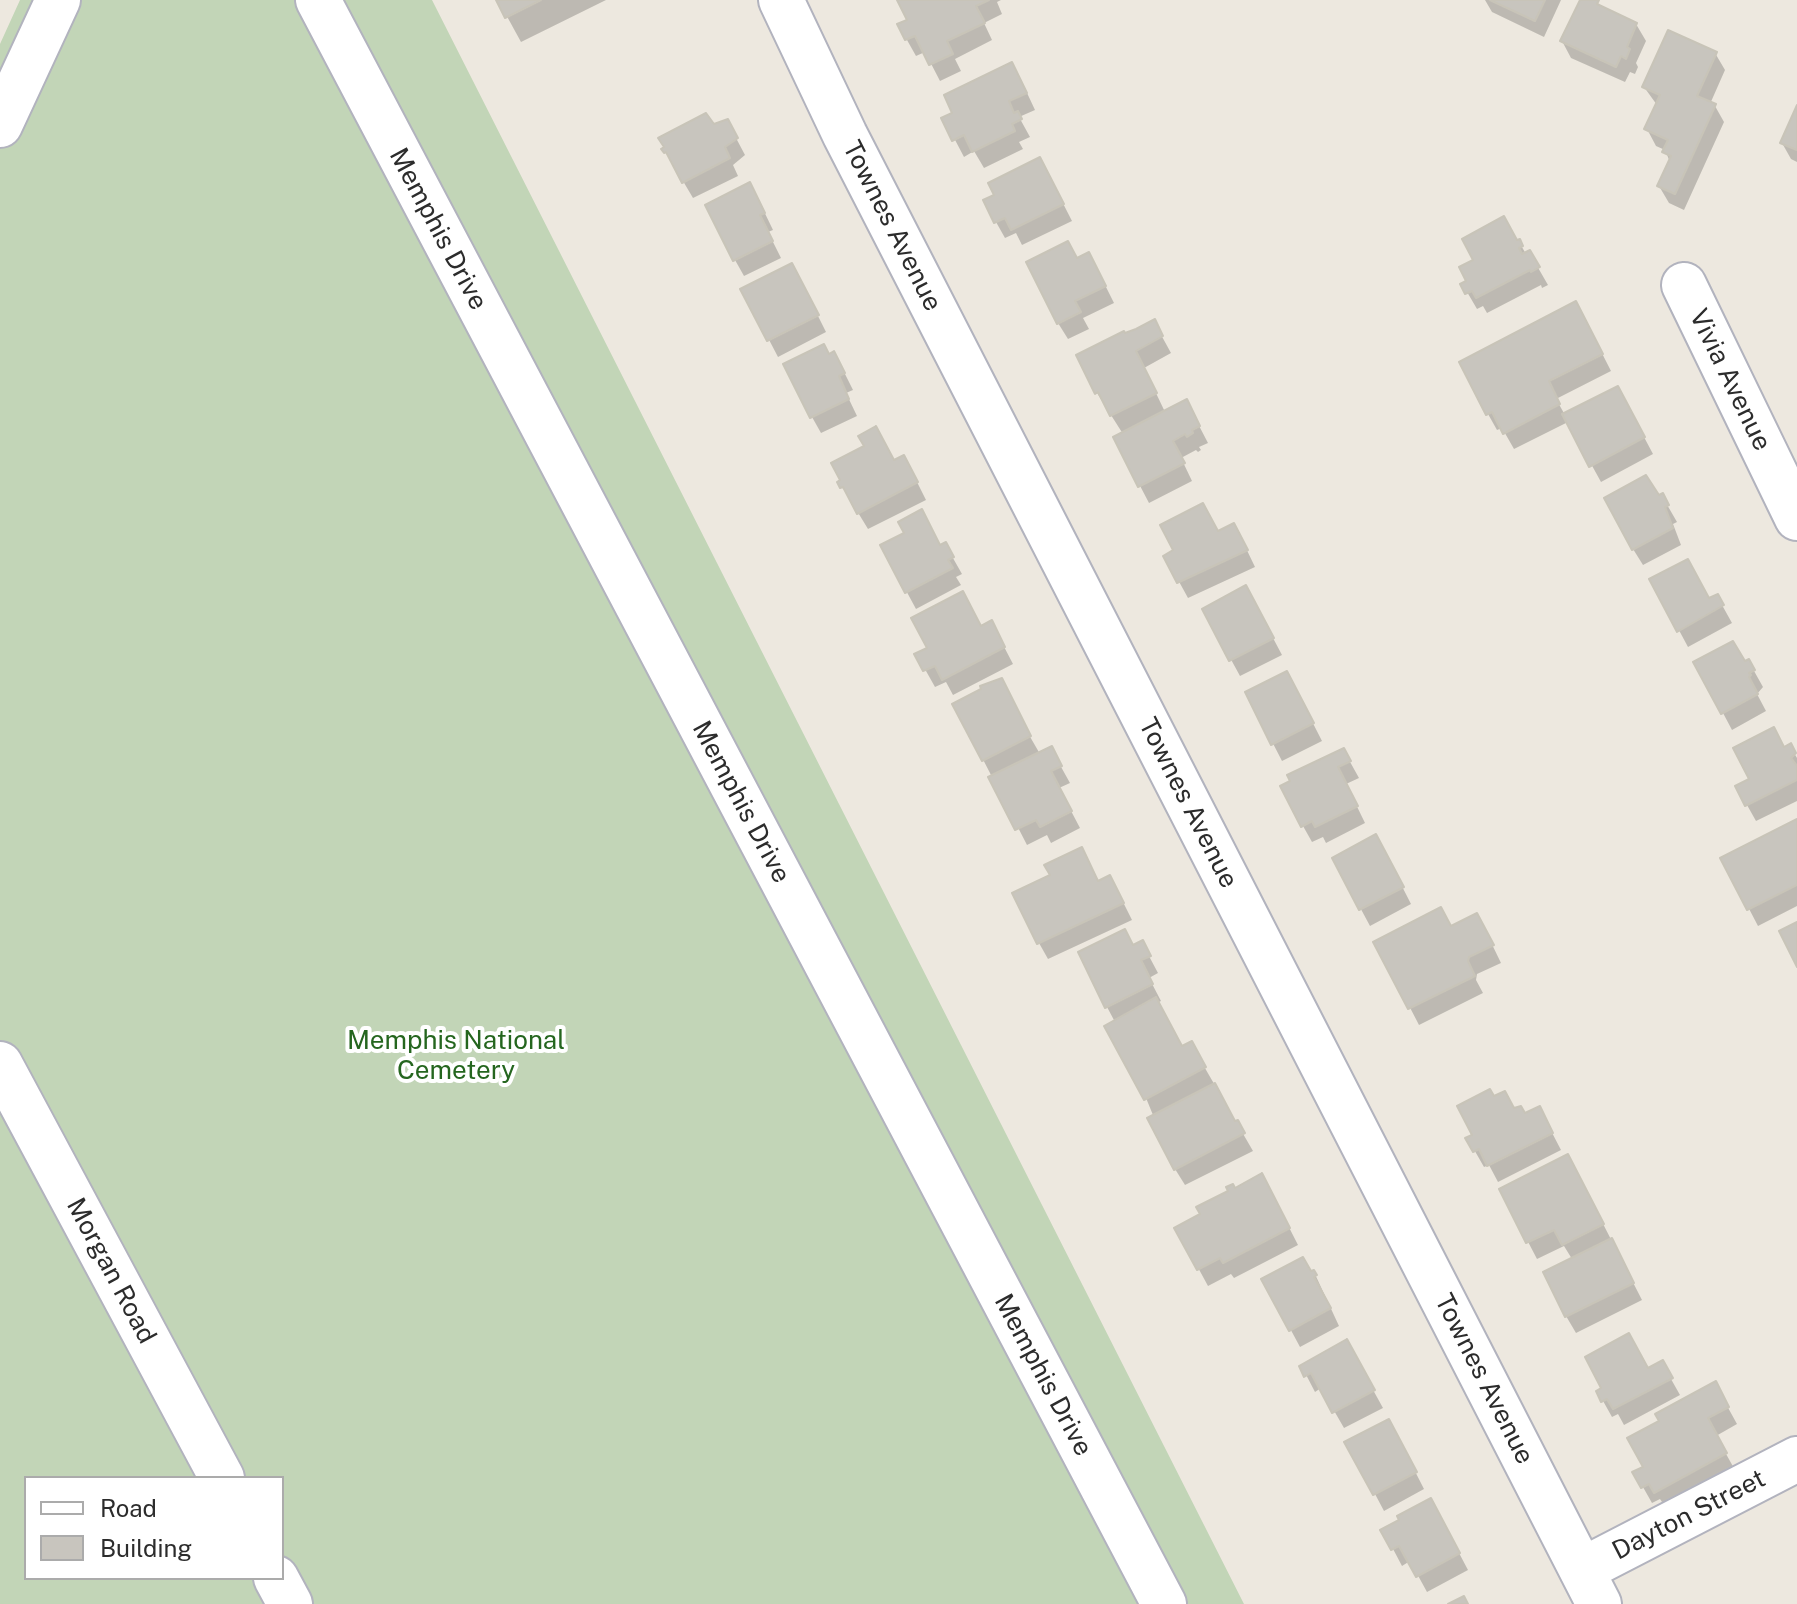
<!DOCTYPE html>
<html>
<head>
<meta charset="utf-8">
<style>
  body { margin:0 }
  #map { position:relative; width:1797px; height:1604px; overflow:hidden; background:#ede8df; font-family:"Public Sans",sans-serif }
  canvas { display:block }
  .legend { position:absolute; left:24px; top:1476px; width:260px; height:104px; box-sizing:border-box; background:#fff; border:2px solid #ababab; margin:0; padding:10px 14px; list-style:none; font-size:24px; color:#2c2c2c }
  .legend li { display:flex; align-items:center; gap:16px; height:40px }
  .legend b { width:40px; border:2px solid #ababab }
</style>
</head>
<body>
<div id="map">
<canvas width="1797" height="1604"></canvas>
<ul class="legend">
<li><b style="height:10px;background:#fff"></b>Road</li>
<li><b style="height:22px;background:#c8c5be"></b>Building</li>
</ul>
</div>
<script>
const c = document.querySelector('canvas').getContext('2d');
c.lineJoin = 'round';
function fill(path, color) { c.fillStyle = color; c.fill(path, 'evenodd'); }
const toPath = rows => new Path2D(rows.map(r => 'M' + r).join(''));
function stroke(path, color, width, dash) { c.strokeStyle = color; c.lineWidth = width; c.lineCap = dash ? 'butt' : 'round'; c.setLineDash(dash || []); c.stroke(path); }
function label(font, color, halo, rows, align = 'center') {
  c.font = font + ' "Public Sans",sans-serif'; c.lineWidth = 8; c.setLineDash([]); c.textBaseline = 'middle'; c.strokeStyle = halo; c.fillStyle = color; for (const [text, x, y, turn = 0] of rows) {
    c.save(); c.translate(x, y); c.rotate((+turn || 0) * Math.PI / 180); c.textAlign = isNaN(turn) ? turn : align; if (halo) c.strokeText(text, 0, 0); c.fillText(text, 0, 0); c.restore();
  }
}
const cemetery = toPath([
  [20,0,432,0,1244,1604,0,1604,0,44],
  [26,1478,282,1478,282,1578,26,1578]
]);
const shadow = toPath([
  [498,0,606,0,521,42],
  [899,0,1001,0,997,2,1002,14,984,23,992,40,955,59,961,71,940,81,925,52,916,56,907,40,900,25,910,21],
  [1485,0,1561,0,1544,37,1492,12],
  [1582,0,1595,0,1602,8,1636,24,1646,41,1636,63,1638,67,1635,74,1630,72,1625,82,1571,58,1562,41],
  [1715,53,1725,70,1710,104,1715,106,1724,122,1684,210,1669,203,1659,186,1670,162,1665,150,1656,146,1647,129,1657,105,1644,87],
  [1021,80,1035,110,1019,117,1030,137,1019,142,1023,149,984,168,974,151,964,157,944,119],
  [1797,109,1797,162,1791,159,1782,143],
  [736,138,745,155,733,165,738,176,693,198,664,149],
  [1049,176,1072,221,1022,245,1016,233,1005,238,996,222],
  [759,201,773,230,768,232,781,258,744,276,735,260],
  [1519,242,1526,254,1529,252,1548,285,1542,288,1541,285,1487,313,1483,306,1477,309,1463,285,1469,282,1476,261],
  [1077,260,1098,271,1114,303,1083,318,1089,329,1068,339,1058,323],
  [801,282,826,332,778,357,743,290],
  [1585,320,1611,371,1556,399,1565,415,1627,405,1653,454,1601,482,1568,422,1514,449,1502,428,1497,430,1488,414],
  [1154,322,1171,353,1144,368,1165,412,1195,418,1208,443,1199,447,1201,450,1198,452,1196,450,1181,458,1192,481,1149,503,1115,438,1123,434,1097,393,1078,356],
  [829,356,843,370,853,390,846,393,857,416,821,433,812,417],
  [894,463,913,474,926,500,868,529,840,483],
  [1662,496,1677,522,1673,524,1681,545,1643,565,1633,549],
  [1218,533,1243,542,1255,567,1188,598,1165,556],
  [945,544,962,574,956,577,961,585,916,609,882,546,940,547],
  [1652,580,1708,601,1717,596,1732,623,1688,647],
  [1255,604,1282,655,1240,676,1204,610],
  [981,628,1000,639,1013,664,953,695,946,682,935,687,917,655],
  [1696,662,1744,664,1749,662,1763,687,1757,694,1766,711,1732,730],
  [1296,690,1322,741,1282,761,1247,693],
  [955,705,1025,728,1040,754,1060,765,1070,783,1059,788,1080,828,1051,843,1047,835,1027,845],
  [1790,746,1797,758,1797,801,1756,821,1747,805,1784,749],
  [1344,751,1359,778,1346,784,1365,823,1326,843,1323,837,1312,842,1303,826],
  [1797,821,1797,906,1758,926,1723,859],
  [1385,853,1411,904,1370,926,1334,859],
  [1099,883,1119,894,1132,920,1048,959,1039,943],
  [1451,929,1486,932,1501,963,1477,974,1476,980,1483,993,1419,1025,1376,942],
  [1142,943,1158,973,1149,978,1161,1001,1157,1003,1182,1049,1191,1044,1253,1151,1185,1185,1175,1169,1115,1022,1107,1007,1133,947],
  [1493,1099,1524,1116,1548,1125,1561,1150,1498,1182,1489,1165,1484,1167,1468,1139,1475,1136],
  [1577,1173,1642,1300,1576,1333,1566,1316,1572,1259,1564,1246,1537,1259,1501,1190],
  [1234,1191,1271,1192,1298,1245,1234,1278,1231,1274,1208,1286,1177,1229,1203,1215],
  [1314,1272,1339,1326,1300,1347,1264,1280],
  [1356,1359,1383,1408,1344,1428,1321,1388,1315,1392,1302,1367],
  [1662,1363,1680,1395,1624,1425,1618,1414,1612,1417,1598,1392],
  [1715,1384,1737,1424,1716,1436,1735,1470,1666,1508,1660,1499,1652,1503,1635,1473,1646,1467],
  [1398,1438,1424,1489,1384,1511,1375,1494],
  [1440,1517,1468,1570,1427,1592,1410,1561,1402,1566,1383,1530]
]);
const building = toPath([
  [496,0,541,0,505,18,496,0],
  [897,0,989,0,976,6,985,23,947,41,953,54,929,65,915,36,905,40,897,24,907,20,897,0],
  [1490,0,1545,0,1535,21,1490,0],
  [1580,0,1599,0,1597,4,1637,23,1627,47,1630,49,1626,59,1621,56,1616,67,1560,41,1580,0],
  [1668,30,1717,52,1697,96,1716,104,1675,194,1657,186,1671,156,1662,152,1668,140,1644,129,1660,95,1642,87,1668,30],
  [1012,62,1027,93,1009,101,1014,113,1018,111,1022,119,1012,124,1015,131,972,152,964,135,952,141,941,118,952,113,944,95,1012,62],
  [1797,105,1797,150,1780,143,1797,105],
  [706,113,714,124,728,119,738,138,725,147,730,158,682,183,666,152,664,153,661,149,664,147,658,138,706,113],
  [1040,157,1064,204,1011,230,1005,218,994,223,983,200,994,195,988,183,1040,157],
  [750,182,765,213,760,215,773,241,733,261,705,205,750,182],
  [1504,216,1517,240,1520,239,1523,246,1519,248,1522,254,1530,250,1540,267,1531,272,1530,270,1476,298,1472,291,1465,294,1460,284,1466,281,1459,267,1473,260,1462,239,1504,216],
  [1068,241,1077,258,1089,252,1106,286,1075,301,1081,312,1057,324,1026,262,1068,241],
  [792,263,819,315,767,341,740,289,792,263],
  [1576,301,1603,354,1549,381,1560,404,1503,434,1492,412,1486,415,1459,362,1576,301],
  [1155,319,1163,336,1136,351,1157,393,1110,416,1098,392,1095,394,1076,355,1124,331,1125,333,1136,329,1155,319],
  [824,344,829,354,834,351,845,373,839,376,849,399,810,418,783,364,824,344],
  [1618,386,1645,437,1589,467,1562,414,1618,386],
  [1187,399,1200,426,1192,430,1193,433,1187,437,1185,434,1173,441,1185,463,1138,487,1113,437,1187,399],
  [876,426,894,460,904,455,918,482,857,514,843,487,840,488,837,482,840,480,831,463,864,446,858,436,876,426],
  [1646,475,1659,495,1663,493,1669,505,1665,507,1673,528,1632,550,1604,498,1646,475],
  [1203,503,1218,531,1234,523,1248,550,1177,583,1163,556,1173,550,1160,525,1203,503],
  [922,509,940,545,946,542,954,557,948,560,953,568,905,593,880,545,904,533,898,522,922,509],
  [1688,559,1709,598,1718,594,1724,605,1677,632,1649,579,1688,559],
  [1246,585,1274,638,1229,661,1202,609,1246,585],
  [963,591,981,626,992,620,1005,647,942,680,935,666,923,671,914,654,927,648,911,618,963,591],
  [1733,641,1745,661,1749,659,1755,670,1749,673,1751,675,1749,677,1758,694,1721,714,1693,662,1733,641],
  [1287,671,1314,723,1271,745,1245,692,1287,671],
  [1002,678,1031,736,982,761,952,704,981,689,980,686,1002,678],
  [1774,727,1784,747,1791,743,1796,753,1791,758,1797,766,1797,780,1745,806,1735,786,1749,779,1733,748,1774,727],
  [1052,746,1062,766,1051,771,1072,811,1040,827,1036,820,1015,830,988,777,1052,746],
  [1344,748,1351,761,1338,767,1358,806,1315,827,1312,821,1301,827,1280,786,1290,781,1287,775,1344,748],
  [1797,819,1797,885,1747,910,1720,858,1797,819],
  [1376,834,1404,887,1359,910,1332,858,1376,834],
  [1082,847,1098,881,1110,875,1124,903,1037,944,1012,893,1050,875,1044,865,1082,847],
  [1441,907,1451,926,1477,913,1494,945,1469,957,1468,961,1475,976,1408,1009,1373,942,1441,907],
  [1797,922,1797,967,1779,931,1797,922],
  [1125,929,1133,945,1143,940,1151,956,1141,960,1153,984,1105,1008,1078,952,1125,929],
  [1156,997,1182,1046,1192,1041,1206,1067,1144,1100,1104,1026,1156,997],
  [1215,1083,1235,1121,1238,1120,1245,1133,1174,1170,1147,1118,1215,1083],
  [1490,1089,1494,1096,1505,1091,1514,1108,1521,1106,1525,1113,1540,1106,1553,1133,1487,1166,1479,1149,1473,1152,1465,1138,1472,1135,1457,1106,1490,1089],
  [1568,1154,1604,1224,1562,1245,1554,1230,1526,1243,1499,1189,1568,1154],
  [1262,1173,1290,1228,1223,1263,1220,1258,1197,1270,1174,1228,1200,1214,1196,1207,1228,1191,1226,1187,1233,1184,1235,1188,1262,1173],
  [1612,1238,1634,1283,1565,1317,1543,1272,1612,1238],
  [1303,1257,1311,1271,1314,1270,1317,1275,1314,1277,1331,1308,1289,1331,1261,1279,1303,1257],
  [1629,1333,1648,1368,1663,1360,1673,1378,1613,1409,1607,1399,1601,1402,1596,1391,1601,1388,1585,1357,1629,1333],
  [1347,1339,1375,1390,1332,1413,1311,1373,1304,1377,1299,1366,1347,1339],
  [1716,1381,1729,1407,1708,1418,1727,1453,1654,1493,1649,1484,1641,1488,1632,1472,1643,1467,1627,1438,1659,1421,1655,1414,1716,1381],
  [1389,1419,1417,1472,1373,1495,1344,1442,1389,1419],
  [1431,1498,1460,1553,1416,1577,1399,1546,1391,1550,1380,1530,1399,1520,1397,1516,1431,1498],
  [1464,1596,1468,1604,1448,1604,1464,1596]
]);
const street = toPath([
  [318,0,1164,1604],
  [0,125,58,0],
  [1684,285,1797,518],
  [0,1064,222,1478],
  [1582,1570,1797,1459],
  [276,1578,290,1604]
]);
const secondary = toPath([
  [781,0,845,135,1599,1604]
]);
const streetNames = [
  ["Townes Avenue",892,226,63],
  ["Memphis Drive",438,229,62],
  ["Vivia Avenue",1730,380,64],
  ["Memphis Drive",741,802,62],
  ["Townes Avenue",1188,803,63],
  ["Morgan Road",111,1271,62],
  ["Memphis Drive",1043,1375,62],
  ["Townes Avenue",1484,1379,63],
  ["Dayton Street",1689,1515,-27]
];
const parkNames = [
  ["Memphis National",456,1041],
  ["Cemetery",456,1071]
];
fill(cemetery, '#c2d5b7');
fill(shadow, '#0003');
fill(building, '#c8c5be');
stroke(building, '#c8c4b8', 2);
stroke(street, '#b2b3be', 48);
stroke(secondary, '#b2b3be', 48);
stroke(street, '#fff', 44);
stroke(secondary, '#fff', 44);
label('26px', '#2c2c2c', '#fff', streetNames);
label('26px', '#25661f', '#fff', parkNames);
</script>
</body>
</html>
